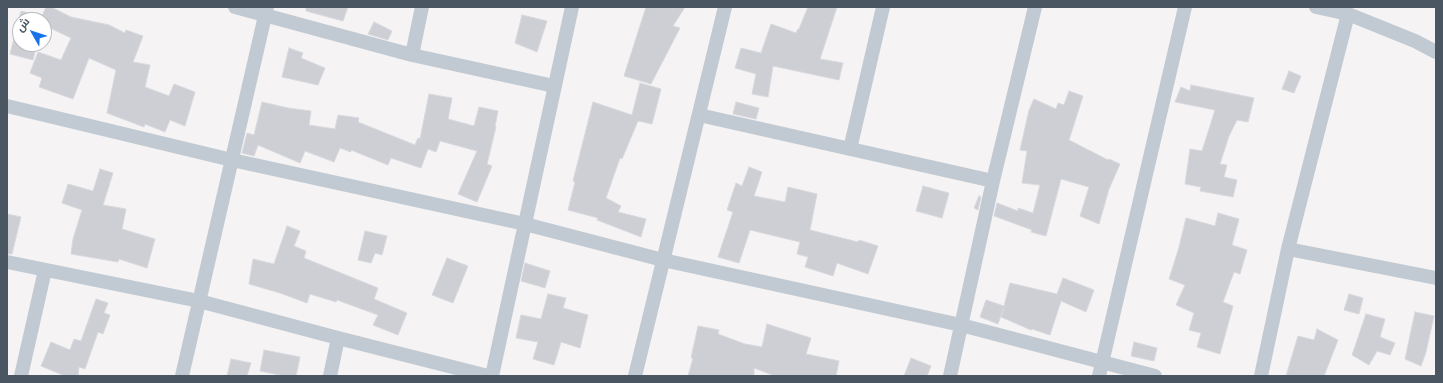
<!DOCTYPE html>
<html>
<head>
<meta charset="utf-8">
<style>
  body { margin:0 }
  #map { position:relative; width:1443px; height:383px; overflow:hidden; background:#f5f3f3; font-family:"Varela Round",Cairo,sans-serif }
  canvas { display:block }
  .frame { position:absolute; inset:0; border:8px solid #4a5661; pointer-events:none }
  .north { position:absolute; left:12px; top:12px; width:40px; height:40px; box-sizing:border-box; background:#fff; border:1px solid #b7bbc0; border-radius:50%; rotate:309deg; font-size:11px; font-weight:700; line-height:16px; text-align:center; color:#4a5661 }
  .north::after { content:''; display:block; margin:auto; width:14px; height:18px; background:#1a73e8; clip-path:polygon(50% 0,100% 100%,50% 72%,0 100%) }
</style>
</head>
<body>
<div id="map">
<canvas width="1443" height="383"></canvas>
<div class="frame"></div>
<div class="north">ش</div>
</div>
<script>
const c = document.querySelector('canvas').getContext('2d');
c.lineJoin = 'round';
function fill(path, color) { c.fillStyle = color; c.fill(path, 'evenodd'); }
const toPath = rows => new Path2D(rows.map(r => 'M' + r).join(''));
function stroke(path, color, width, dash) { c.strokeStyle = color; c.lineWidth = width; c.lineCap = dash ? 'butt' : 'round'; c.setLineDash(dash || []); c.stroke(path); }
const building = toPath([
  [46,7,51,7,71,17,109,25,125,33,126,30,143,36,133,62,150,65,145,87,169,96,174,84,195,92,185,126,170,120,165,132,145,124,144,127,107,113,116,70,89,58,73,99,39,87,42,78,30,73,38,52,61,60,71,38,44,25,44,20,20,20,20,44,37,44,33,60,10,54,21,11,42,16,46,7],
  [306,7,348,7,343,21,306,11,306,7],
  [646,7,685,7,673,26,680,28,651,84,624,76,646,7],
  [808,7,837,7,820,59,843,63,839,80,773,66,768,97,752,94,756,74,735,68,741,48,761,53,771,24,796,33,798,29,799,29,808,7],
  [522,15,547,21,537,52,515,43,522,15],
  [374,22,392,31,388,40,368,34,374,22],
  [289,48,303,53,301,58,325,68,318,85,282,77,289,48],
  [1289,71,1301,76,1294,93,1282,89,1289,71],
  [640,83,661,89,652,124,638,121,622,159,620,158,606,198,621,206,618,212,646,219,641,237,597,220,598,218,568,210,575,182,573,181,593,102,632,115,640,83],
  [1191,85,1254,98,1248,122,1237,120,1229,136,1220,164,1227,165,1224,177,1237,180,1233,197,1200,191,1201,187,1185,184,1190,149,1202,151,1215,110,1175,102,1181,87,1190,91,1191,85],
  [1069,91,1083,96,1069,140,1108,160,1109,159,1120,164,1109,189,1099,224,1080,216,1089,187,1061,179,1046,236,1031,232,1032,230,994,216,997,203,1018,211,1018,208,1033,213,1040,185,1022,183,1027,151,1020,150,1029,110,1034,99,1056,109,1058,103,1064,105,1069,91],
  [429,94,452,98,448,119,474,126,479,107,498,111,495,126,496,127,487,164,492,166,477,202,458,194,477,151,440,141,436,152,428,149,421,168,391,158,388,165,351,150,351,152,340,148,334,162,305,151,300,163,258,145,254,156,242,153,247,133,254,135,262,102,288,108,311,111,309,125,335,129,338,115,359,118,358,122,415,145,418,138,420,139,429,94],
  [736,102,759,108,756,119,733,114,736,102],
  [749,167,762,172,754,196,785,202,788,187,817,194,810,230,858,242,859,240,878,246,868,274,837,263,833,276,805,267,808,257,797,254,800,242,750,230,739,263,718,257,733,212,727,210,736,183,742,186,749,167],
  [100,169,113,173,103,205,126,209,122,229,155,239,147,268,119,259,118,262,71,254,73,239,82,210,62,203,68,184,93,191,100,169],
  [923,186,949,193,942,218,916,211,923,186],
  [979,196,981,197,978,210,974,208,979,196],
  [1218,213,1239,219,1232,245,1247,250,1240,274,1234,272,1223,302,1233,306,1220,354,1197,347,1201,333,1189,330,1194,313,1176,305,1185,285,1169,279,1179,247,1186,218,1215,226,1218,213],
  [7,214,21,217,12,254,7,254,7,214],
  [287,226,300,231,294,246,306,251,304,258,378,288,374,299,407,313,398,335,373,325,378,315,337,300,336,302,310,294,307,303,280,293,249,284,253,259,274,264,287,226],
  [365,231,387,236,382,255,375,253,371,263,358,260,365,231],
  [447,258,468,266,453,303,432,295,447,258],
  [525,263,550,271,545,288,521,281,525,263],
  [1063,278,1094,290,1086,312,1061,301,1050,335,1032,329,1031,330,1001,317,1004,307,998,324,980,317,986,300,1004,306,1010,283,1057,294,1063,278],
  [548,294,566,298,563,308,588,315,580,348,561,342,554,365,533,359,538,342,516,338,521,315,541,319,548,294],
  [1349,294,1363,298,1359,314,1344,310,1349,294],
  [96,299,108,303,104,313,110,315,103,334,98,332,85,369,79,367,78,376,65,376,41,366,51,342,70,350,74,339,81,341,96,299],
  [1415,312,1434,316,1426,352,1421,366,1405,359,1415,312],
  [1366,314,1385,319,1380,337,1395,343,1390,355,1377,351,1369,365,1352,355,1366,314],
  [767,324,811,338,806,354,839,361,836,376,775,376,754,368,754,376,688,376,693,358,691,358,698,326,719,330,718,334,745,344,762,347,767,324],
  [1317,329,1338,340,1324,376,1286,376,1298,336,1314,340,1317,329],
  [1134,342,1157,348,1154,361,1131,356,1134,342],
  [264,350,300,357,296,376,285,376,260,371,264,350],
  [911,358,931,366,927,376,904,376,911,358],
  [231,359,251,363,247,376,227,376,231,359]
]);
const minor = toPath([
  [235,7,412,55,554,86],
  [1316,7,1348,14,1415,41,1436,52],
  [412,55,422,7],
  [7,106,232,160,525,224,663,260,961,325,1155,376],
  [699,115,993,181],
  [850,149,883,7],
  [1288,249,1436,278],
  [7,262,199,301,338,338,488,376],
  [21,376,45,270],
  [182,376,267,7],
  [330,376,338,338],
  [492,376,572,7],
  [635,376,725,7],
  [950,376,993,181,1035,7],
  [1099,376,1185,7],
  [1261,376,1288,249,1348,14]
]);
fill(building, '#cdcfd5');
stroke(building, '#d7d9de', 1);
stroke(minor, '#c1cad2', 14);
</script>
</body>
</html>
